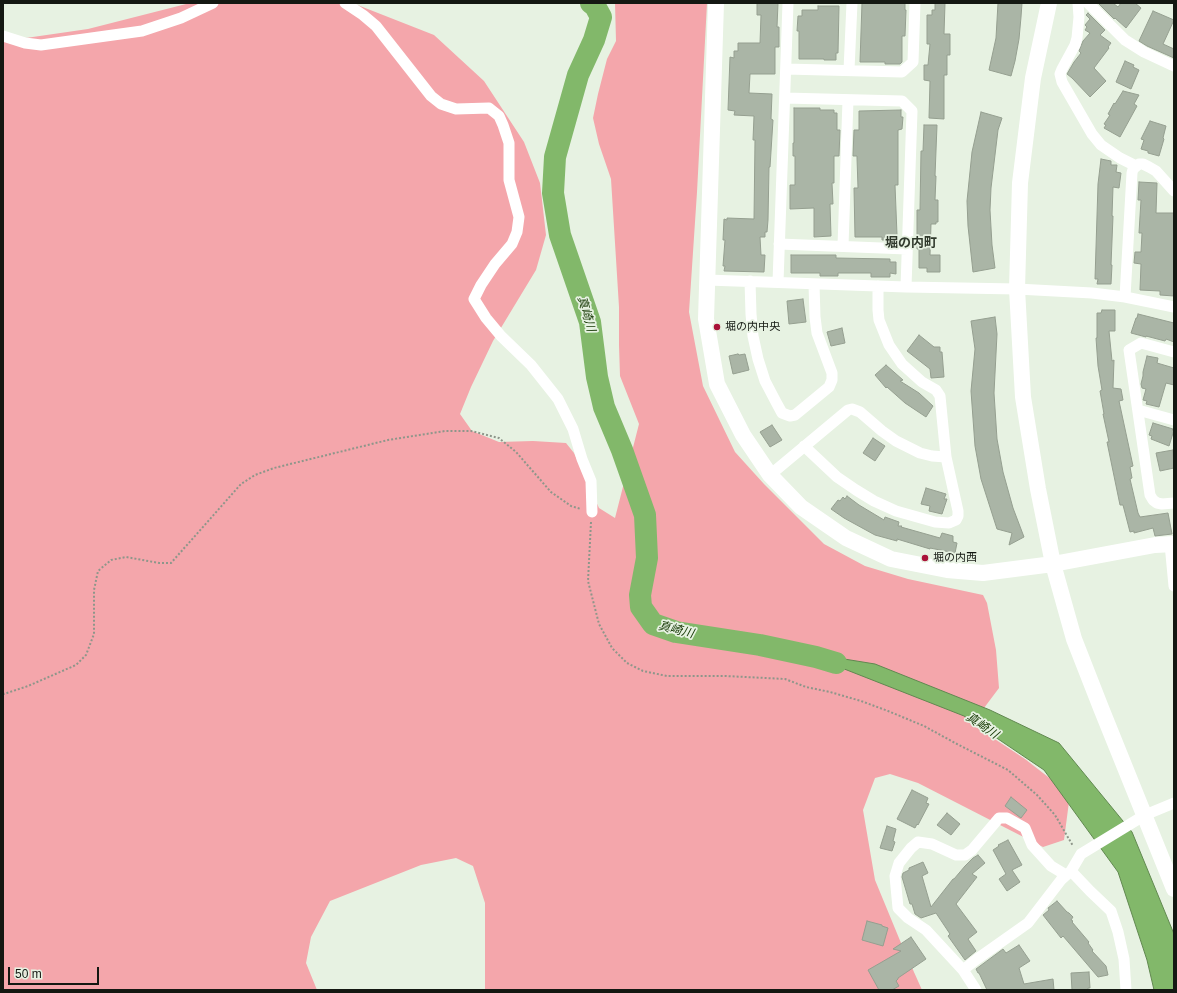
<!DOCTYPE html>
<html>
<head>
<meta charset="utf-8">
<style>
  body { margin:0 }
  #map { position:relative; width:1177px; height:993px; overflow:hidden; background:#e7f2e2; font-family:Helvetica,sans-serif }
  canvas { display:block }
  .frame { position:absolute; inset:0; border:4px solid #141812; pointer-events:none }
  .scale { position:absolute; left:8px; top:967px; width:91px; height:18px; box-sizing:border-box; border:2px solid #141812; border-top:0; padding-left:5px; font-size:12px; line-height:14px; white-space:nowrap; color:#141812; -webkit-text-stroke:3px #e7f2e2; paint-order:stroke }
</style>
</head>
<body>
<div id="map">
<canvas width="1177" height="993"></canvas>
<div class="frame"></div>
<div class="scale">50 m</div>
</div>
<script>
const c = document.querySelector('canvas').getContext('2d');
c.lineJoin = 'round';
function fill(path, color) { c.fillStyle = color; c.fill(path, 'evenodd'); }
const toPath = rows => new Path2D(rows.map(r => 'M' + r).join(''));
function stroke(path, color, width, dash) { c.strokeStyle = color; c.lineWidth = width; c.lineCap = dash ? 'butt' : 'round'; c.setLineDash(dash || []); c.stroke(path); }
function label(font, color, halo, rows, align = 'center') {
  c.font = font + ' Helvetica,"Noto Sans JP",sans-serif'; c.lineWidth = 3.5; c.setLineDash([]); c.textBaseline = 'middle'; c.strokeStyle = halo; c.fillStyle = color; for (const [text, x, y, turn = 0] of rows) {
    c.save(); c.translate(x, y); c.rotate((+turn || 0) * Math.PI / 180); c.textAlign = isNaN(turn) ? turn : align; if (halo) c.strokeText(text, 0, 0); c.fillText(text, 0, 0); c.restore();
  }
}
const green = toPath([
  [190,3,355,4,434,35,484,81,524,142,540,183,546,235,536,270,493,341,471,387,460,414,472,431,499,442,533,441,566,443,574,453,599,508,615,518,639,424,620,376,619,345,619,307,611,179,599,144,593,118,598,94,607,59,616,41,615,3,707,3,697,192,689,312,703,386,735,452,764,484,824,544,865,566,908,579,983,595,987,603,996,650,999,688,972,724,1025,759,1070,794,1064,840,1043,847,918,783,890,774,875,778,863,810,875,880,901,943,922,990,485,990,485,903,473,866,456,858,421,865,330,901,311,937,306,963,317,990,3,990,3,39,19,39,88,29]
]);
const water = toPath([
  [801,652,875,664,990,710,1059,743,1132,832,1174,934,1174,990,1154,990,1147,960,1118,872,1044,770,964,716,801,652]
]);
const river = toPath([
  [591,3,595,6,601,17,594,40,578,75,555,157,553,193,560,235,590,322,597,377,604,407,622,450,645,515,647,558,640,595,641,607,653,624,676,632,760,645,816,657,836,663]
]);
const building = toPath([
  [757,3,778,3,777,27,779,27,779,47,775,47,775,74,750,74,749,93,772,94,771,119,773,120,770,167,769,167,768,220,767,232,765,232,765,237,760,237,761,255,765,255,764,272,724,271,725,266,723,266,725,240,723,240,724,219,727,220,727,218,754,219,755,140,753,140,754,116,734,115,735,111,728,110,730,57,734,58,734,51,738,51,738,43,760,43,761,15,757,15,757,3],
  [862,3,905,3,905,10,906,10,905,36,902,36,902,62,900,64,885,64,885,62,860,62,862,3],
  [935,3,945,3,944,34,950,34,950,55,947,55,947,75,944,75,944,119,929,118,930,81,924,80,924,65,928,65,930,44,927,44,927,15,932,15,932,10,935,10,935,3],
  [998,3,1022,3,1021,17,1019,39,1015,61,1011,76,989,70,996,38,998,3],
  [1098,3,1113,3,1118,7,1121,3,1135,3,1141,8,1126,28,1115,18,1114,19,1098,3],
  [818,6,839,6,838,53,836,53,836,60,824,60,824,59,799,59,799,31,797,31,798,16,802,16,802,10,818,10,818,6],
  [1153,11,1174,20,1163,44,1174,49,1174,58,1147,46,1139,41,1153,11],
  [1088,13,1105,30,1100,35,1111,43,1108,47,1109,48,1094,68,1106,81,1090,97,1072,78,1067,74,1074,62,1081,53,1079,51,1083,41,1090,33,1085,30,1087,27,1085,25,1090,19,1086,15,1088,13],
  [1125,61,1134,65,1133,67,1139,70,1131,89,1116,82,1125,61],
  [1123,91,1139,95,1134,104,1137,106,1120,137,1104,128,1106,125,1104,124,1110,115,1108,114,1114,103,1115,104,1123,91],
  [794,108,820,108,820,110,834,110,834,113,837,113,837,130,840,130,839,156,834,156,834,183,832,183,833,204,830,204,831,236,814,237,814,208,790,209,790,185,795,185,795,156,793,156,793,143,794,143,794,108],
  [901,110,901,117,903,117,902,129,898,130,898,185,895,185,897,235,893,235,893,240,882,240,882,237,855,237,854,188,858,188,857,158,857,156,853,156,854,130,859,130,859,111,901,110],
  [981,112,1002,118,998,130,991,188,990,210,992,245,995,268,973,272,968,226,967,201,972,152,981,112],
  [1150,121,1166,126,1163,138,1164,139,1159,156,1148,153,1148,151,1141,149,1144,140,1141,139,1150,121],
  [924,125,937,125,935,176,936,176,935,200,938,200,938,222,936,222,936,224,931,224,930,255,940,255,940,272,927,272,927,268,919,268,919,249,917,249,917,210,920,210,921,151,923,151,924,125],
  [1101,159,1111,161,1111,165,1117,165,1116,172,1121,173,1119,188,1113,187,1112,216,1113,216,1111,265,1112,265,1111,284,1097,284,1098,279,1095,279,1098,184,1101,159],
  [1139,182,1157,183,1156,213,1174,213,1174,296,1160,295,1160,291,1140,290,1141,264,1134,263,1135,252,1141,252,1142,233,1139,233,1141,200,1138,200,1139,182],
  [791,255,836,255,836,258,890,259,890,262,896,262,896,274,890,273,890,277,871,277,871,273,838,273,838,276,820,276,820,273,791,273,791,255],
  [803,299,806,322,789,324,787,301,803,299],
  [1102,310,1115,310,1115,331,1109,331,1112,361,1114,360,1113,388,1121,389,1123,400,1119,401,1133,466,1130,467,1132,478,1130,479,1138,513,1140,517,1168,513,1172,534,1155,536,1153,528,1134,533,1134,531,1130,532,1123,505,1120,505,1107,442,1109,442,1103,414,1104,414,1100,391,1102,390,1098,366,1096,338,1097,338,1097,313,1101,313,1102,310],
  [1138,314,1174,323,1174,342,1166,339,1165,341,1146,336,1146,337,1131,333,1136,318,1137,318,1138,314],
  [995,317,997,334,994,393,997,439,1003,472,1013,508,1024,537,1009,545,1012,533,997,529,981,479,975,446,971,391,975,349,971,321,995,317],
  [842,328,845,343,831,346,827,332,842,328],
  [919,335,934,347,940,347,940,352,942,352,944,377,931,378,930,369,907,351,919,335],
  [738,354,739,355,745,354,749,370,733,374,729,356,738,354],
  [1147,356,1158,358,1157,363,1174,368,1174,385,1166,383,1159,407,1146,404,1147,401,1143,400,1146,389,1142,388,1141,384,1143,376,1143,372,1147,356],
  [886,365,903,380,900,381,919,393,933,406,926,417,905,403,887,387,886,388,875,375,886,365],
  [1153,423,1173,429,1172,430,1174,430,1169,446,1151,439,1152,436,1149,435,1153,423],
  [772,425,782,440,770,447,760,432,772,425],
  [873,438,885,446,875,461,863,453,873,438],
  [1173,450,1174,468,1160,471,1156,453,1173,450],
  [926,488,946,494,944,499,947,499,942,514,929,511,930,506,921,504,926,488],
  [847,496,859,505,884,520,885,517,899,522,898,526,902,526,901,527,940,538,942,533,953,536,953,542,957,543,955,553,930,548,930,549,897,539,897,541,875,535,844,518,831,509,838,500,840,501,843,497,845,499,847,496],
  [912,790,928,798,926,803,929,804,918,825,917,824,915,828,897,819,912,790],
  [1011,797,1027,810,1021,818,1005,806,1011,797],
  [947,813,960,824,951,835,937,825,947,813],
  [887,826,896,829,893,841,895,842,892,851,880,848,887,826],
  [1008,840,1022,865,1012,870,1020,882,1007,891,999,879,1006,874,993,850,999,846,998,845,1008,840],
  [978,855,985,863,972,874,977,877,956,904,977,932,968,939,976,951,965,960,948,936,950,934,936,913,921,918,915,914,912,904,910,904,902,877,903,873,909,870,909,868,923,862,928,873,922,876,931,907,953,879,954,879,965,866,973,858,978,855],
  [1057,901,1067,912,1069,913,1073,917,1071,920,1073,921,1072,922,1089,942,1088,943,1093,950,1092,951,1106,966,1108,975,1098,977,1063,936,1061,938,1043,915,1049,910,1048,908,1057,901],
  [867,921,882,925,882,926,888,928,883,946,862,940,867,921],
  [911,937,926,959,898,978,898,979,896,981,899,986,892,990,879,990,868,970,901,951,893,949,911,937],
  [1019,945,1030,961,1019,968,1024,984,1053,979,1054,990,987,990,979,973,978,973,976,969,1003,949,1006,953,1019,945],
  [1089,972,1090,988,1088,988,1088,990,1072,990,1071,973,1089,972]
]);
const path = toPath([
  [591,522,588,581,599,624,612,648,627,663,643,671,667,676,726,676,785,679,806,687,830,692,861,701,888,711,924,726,957,744,1008,770,1037,795,1055,815,1073,846],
  [3,693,4,694,28,686,76,665,86,655,94,634,94,590,98,571,111,560,126,557,159,563,171,563,241,484,255,475,274,468,388,440,445,431,471,431,499,438,516,452,551,492,571,506,581,509]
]);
const street = toPath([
  [345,3,363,15,376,26,431,96,441,104,456,109,489,108,499,116,503,125,509,143,509,180,519,217,517,232,512,244,495,264,481,285,474,299,486,318,501,336,531,365,558,399,573,429,582,459,591,481,592,512],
  [1078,3,1079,17,1077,38,1075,45,1062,69,1060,74,1062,82,1092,134,1101,145,1120,158,1136,166],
  [1088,3,1125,40,1144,52,1174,66],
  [3,36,25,43,41,45,142,31,181,18,213,3],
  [786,69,902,72,913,62,915,3],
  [849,70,852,3],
  [785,98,902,101,912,111,906,287],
  [779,244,907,249],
  [843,246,848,100],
  [707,280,906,287,1017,289,1092,293,1125,297,1174,307],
  [750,281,751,314,753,336,758,359,765,381,776,402,782,413,790,416,795,415,829,387,832,380,832,373,817,333,815,317,814,284],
  [778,282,788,3],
  [1125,297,1132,173,1133,169,1139,164,1143,164,1149,167,1156,171,1174,191],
  [1174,352,1141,343,1129,350,1150,495,1153,500,1157,503,1162,504,1174,503],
  [1138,410,1174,420],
  [804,446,837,477,856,490,874,501,896,511,935,522,949,523,956,520,958,516,958,511,946,457,940,396,936,390,922,382,902,364,889,345,879,320,878,310,878,286],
  [770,475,848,410,852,409,860,412,882,431,896,441,920,453,932,456,946,457],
  [1170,544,1174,586],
  [1071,871,1090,891,1111,911,1118,932,1124,959,1126,990],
  [963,970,926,930,908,918,898,908,895,876,899,863,911,848,918,842,932,844,956,855,965,855,972,850,999,818,1007,818,1025,828,1032,845,1051,866,1066,875],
  [976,990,963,970,977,959,1028,923,1061,880,1071,871,1081,854,1145,815,1174,803]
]);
const secondary = toPath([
  [716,3,706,319,717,384,743,435,770,475,801,507,846,538,891,559,947,570,983,573,1053,564,1155,545,1174,544],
  [1049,3,1033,78,1020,183,1017,289,1023,397,1038,489,1053,564,1074,639,1101,708,1174,889]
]);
const markers = [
  [717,327,4,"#a91239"],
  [925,558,4,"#a91239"]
];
const poiNames = [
  ["堀の内中央",725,327],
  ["堀の内西",933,558]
];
const waterNames = [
  ["真崎川",586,314,74],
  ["真崎川",676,630,14],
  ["真崎川",982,726,34]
];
const quarterNames = [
  ["堀の内町",911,243]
];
fill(green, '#f4a6ab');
fill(water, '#82b86a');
stroke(water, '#618850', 1);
stroke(river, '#82b86a', 22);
fill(building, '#aab5a6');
stroke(building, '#959f90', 1);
stroke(path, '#8e968a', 2, [2, 2]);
stroke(street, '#fff', 11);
stroke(secondary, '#fff', 16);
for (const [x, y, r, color] of markers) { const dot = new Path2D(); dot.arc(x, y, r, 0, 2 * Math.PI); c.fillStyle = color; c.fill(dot); stroke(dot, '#e7f2e2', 1.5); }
label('11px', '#141812', '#e7f2e2', poiNames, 'left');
label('italic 12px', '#123500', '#e7f2e2', waterNames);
label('bold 13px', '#30392c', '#e7f2e2', quarterNames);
</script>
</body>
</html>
